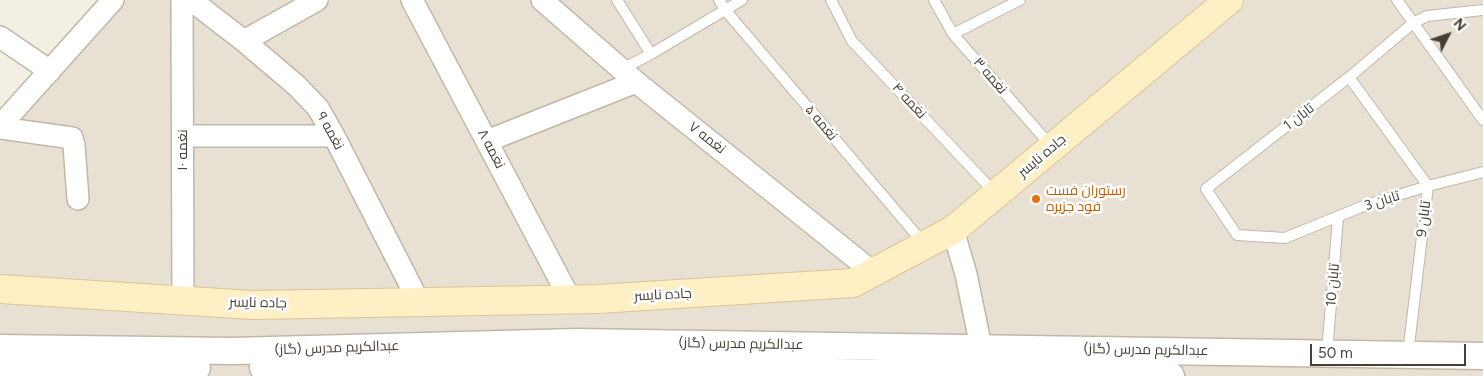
<!DOCTYPE html>
<html>
<head>
<meta charset="utf-8">
<style>
  body { margin:0 }
  #map { position:relative; width:1483px; height:376px; overflow:hidden; background:#f4efe5; font-family:Figtree,sans-serif }
  canvas { display:block }
  .north { position:absolute; left:1423px; top:10px; width:50px; height:50px; -webkit-text-stroke:4px #fff; paint-order:stroke; rotate:49deg; font-size:14px; font-weight:700; line-height:20px; text-align:center; color:#473f34 }
  .north::after { content:''; display:block; margin:auto; width:18px; height:22px; background:#473f34; clip-path:polygon(50% 0,100% 100%,50% 72%,0 100%) }
  .scale { position:absolute; left:1310px; top:344px; width:156px; height:22px; box-sizing:border-box; border:2px solid #473f34; border-top:0; padding-left:6px; font-size:15px; line-height:18px; white-space:nowrap; color:#473f34; -webkit-text-stroke:4px #fff; paint-order:stroke }
</style>
</head>
<body>
<div id="map">
<canvas width="1483" height="376"></canvas>
<div class="north">N</div>
<div class="scale">50 m</div>
</div>
<script>
const c = document.querySelector('canvas').getContext('2d');
c.lineJoin = 'round';
function fill(path, color) { c.fillStyle = color; c.fill(path, 'evenodd'); }
const toPath = rows => new Path2D(rows.map(r => 'M' + r).join(''));
function stroke(path, color, width, dash) { c.strokeStyle = color; c.lineWidth = width; c.lineCap = dash ? 'butt' : 'round'; c.setLineDash(dash || []); c.stroke(path); }
function label(font, color, halo, rows, align = 'center') {
  c.font = font + ' Figtree,Cairo,sans-serif'; c.lineWidth = 5; c.setLineDash([]); c.textBaseline = 'middle'; c.strokeStyle = halo; c.fillStyle = color; for (const [text, x, y, turn = 0] of rows) {
    c.save(); c.translate(x, y); c.rotate((+turn || 0) * Math.PI / 180); c.textAlign = isNaN(turn) ? turn : align; if (halo) c.strokeText(text, 0, 0); c.fillText(text, 0, 0); c.restore();
  }
}
const residential = toPath([
  [102,0,1483,0,1483,376,0,376,0,117]
]);
const service = toPath([
  [617,0,651,54],
  [719,0,726,11,925,245],
  [831,0,852,41,995,193],
  [934,0,953,34,1052,147],
  [1397,0,1483,120],
  [1483,10,1427,16,1413,23,1353,74,1206,189,1237,235,1285,238,1366,205,1428,186,1483,172],
  [953,34,1020,0],
  [622,69,651,54,742,0],
  [1349,77,1428,186,1408,354],
  [1327,353,1338,217]
]);
const minor = toPath([
  [182,0,183,300],
  [191,0,244,41,297,86,318,108,334,136,419,302],
  [412,0,570,299],
  [542,0,636,82,874,273],
  [0,37,50,71],
  [244,41,317,0],
  [0,126,113,0],
  [0,128,72,138,74,145,78,199],
  [183,136,334,136],
  [487,141,636,82],
  [953,230,966,274,981,347]
]);
const tertiary = toPath([
  [0,348,232,351,576,342,1483,356],
  [263,368,575,365,869,373,985,370,1171,376],
  [0,370,197,368]
]);
const secondary = toPath([
  [0,289,253,305,598,299,853,283,953,230,1229,0]
]);
const markers = [
  [1036,199,5,"#e8710a"]
];
const streetNames = [
  ["نغمه ۳",990,76,49],
  ["نغمه ۴",909,101,47],
  ["تابان 1",1299,117,-38],
  ["نغمه ۵",821,123,50],
  ["نغمه ۹",330,131,61],
  ["نغمه ۷",707,138,38],
  ["نغمه ۸",491,149,62],
  ["نغمه ۱۰",183,150,-90],
  ["جاده نایسر",1042,156,-40],
  ["تابان 3",1382,201,-18],
  ["تابان 9",1424,219,-83],
  ["تابان 10",1333,285,-85],
  ["جاده نایسر",663,295,-3],
  ["جاده نایسر",258,303,1],
  ["عبدالکریم مدرس (گاز)",741,344,1],
  ["عبدالکریم مدرس (گاز)",337,348,-2],
  ["عبدالکریم مدرس (گاز)",1146,350,1]
];
const foodNames = [
  ["رستوران فست",1046,191],
  ["فود جزیره",1046,207]
];
fill(residential, '#e8e1d3');
stroke(service, '#c0b7a7', 12);
stroke(minor, '#c0b7a7', 24);
stroke(tertiary, '#c0b7a7', 29);
stroke(secondary, '#dac594', 30);
stroke(service, '#fff', 10);
stroke(minor, '#fff', 21);
stroke(tertiary, '#fff', 26);
stroke(secondary, '#ffefc4', 28);
for (const [x, y, r, color] of markers) { const dot = new Path2D(); dot.arc(x, y, r, 0, 2 * Math.PI); c.fillStyle = color; c.fill(dot); stroke(dot, '#fff', 2); }
label('14px', '#473f34', '#fff', streetNames);
label('14px', '#c56008', '#fff', foodNames, 'left');
</script>
</body>
</html>
